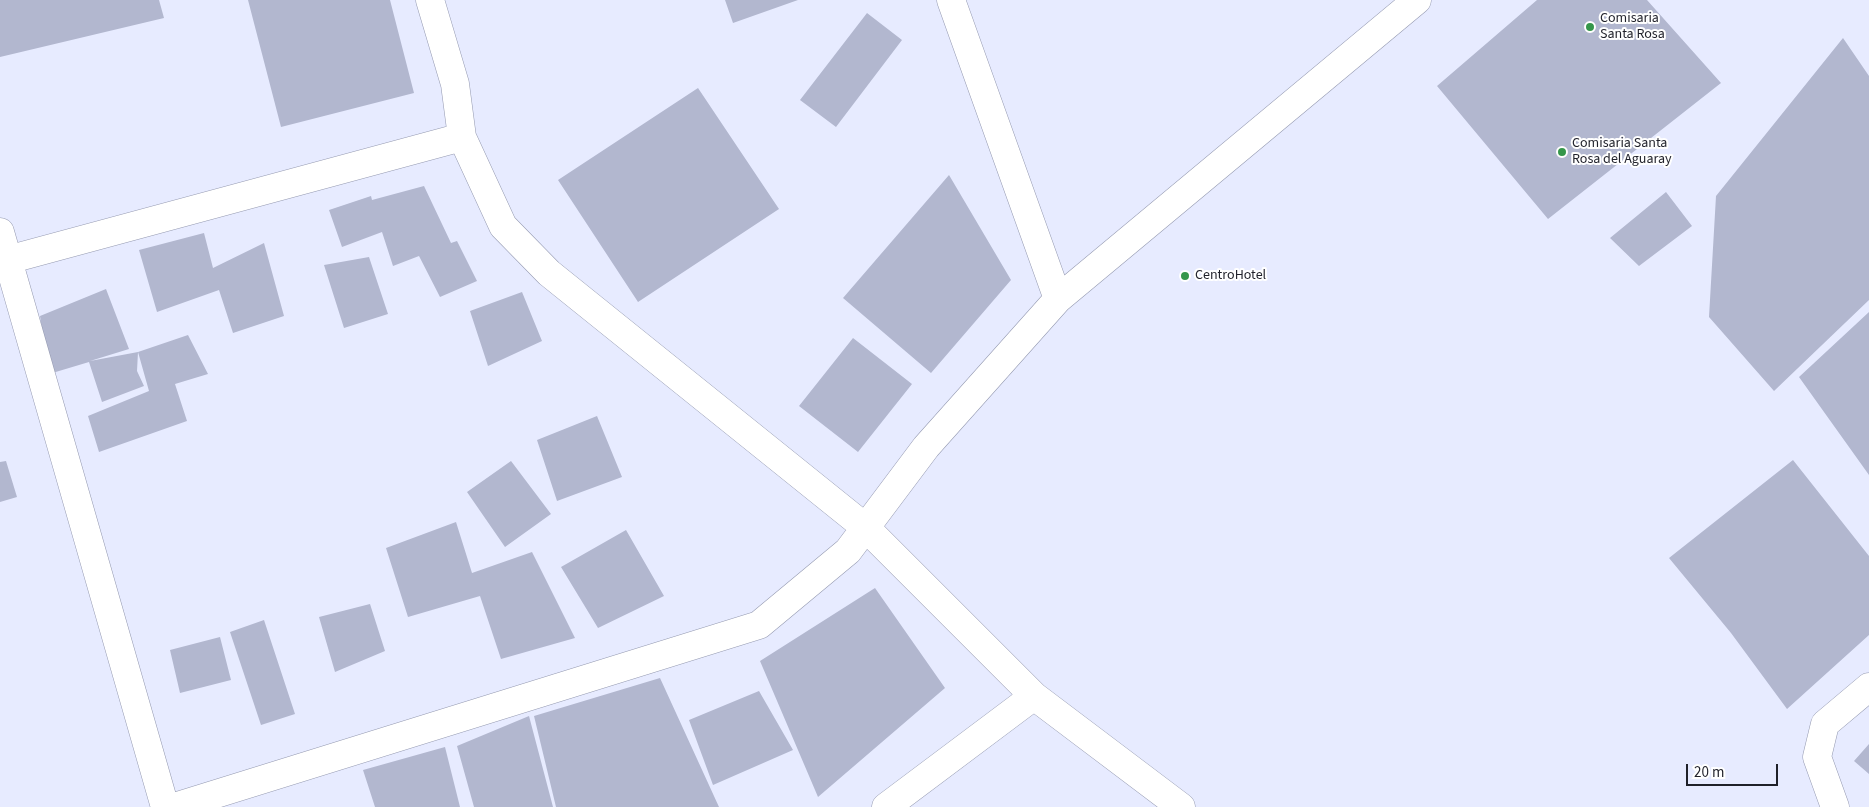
<!DOCTYPE html>
<html>
<head>
<meta charset="utf-8">
<style>
  body { margin:0 }
  #map { position:relative; width:1869px; height:807px; overflow:hidden; background:#e7ebff; font-family:"Source Sans 3",sans-serif }
  canvas { display:block }
  .scale { position:absolute; left:1686px; top:764px; width:92px; height:22px; box-sizing:border-box; border:2px solid #1f2029; border-top:0; padding-left:6px; font-size:15px; line-height:18px; white-space:nowrap; color:#1f2029; -webkit-text-stroke:4px #fff; paint-order:stroke }
</style>
</head>
<body>
<div id="map">
<canvas width="1869" height="807"></canvas>
<div class="scale">20 m</div>
</div>
<script>
const c = document.querySelector('canvas').getContext('2d');
c.lineJoin = 'round';
function fill(path, color) { c.fillStyle = color; c.fill(path, 'evenodd'); }
const toPath = rows => new Path2D(rows.map(r => 'M' + r).join(''));
function stroke(path, color, width, dash) { c.strokeStyle = color; c.lineWidth = width; c.lineCap = dash ? 'butt' : 'round'; c.setLineDash(dash || []); c.stroke(path); }
function label(font, color, halo, rows, align = 'center') {
  c.font = font + ' "Source Sans 3",sans-serif'; c.lineWidth = 4; c.setLineDash([]); c.textBaseline = 'middle'; c.strokeStyle = halo; c.fillStyle = color; for (const [text, x, y, turn = 0] of rows) {
    c.save(); c.translate(x, y); c.rotate((+turn || 0) * Math.PI / 180); c.textAlign = isNaN(turn) ? turn : align; if (halo) c.strokeText(text, 0, 0); c.fillText(text, 0, 0); c.restore();
  }
}
const building = toPath([
  [0,0,159,0,164,18,0,57],
  [248,0,390,0,414,93,281,127],
  [725,0,798,0,733,23],
  [1537,0,1647,0,1721,83,1548,219,1437,86],
  [867,13,902,40,836,127,800,100],
  [1843,38,1869,76,1869,300,1774,391,1709,317,1716,196],
  [698,88,779,209,638,302,558,180],
  [949,175,1011,280,931,373,843,298],
  [424,186,451,243,457,241,477,281,440,297,419,256,393,266,382,232,342,247,329,210,371,196,372,200],
  [1666,192,1692,226,1639,266,1610,238],
  [204,233,213,268,264,243,284,316,233,333,219,290,157,312,139,250],
  [369,257,388,314,344,328,324,265],
  [106,289,129,349,90,361,138,352,137,371,144,386,102,402,89,362,49,374,40,316],
  [522,292,542,341,488,366,470,311],
  [1869,312,1869,475,1799,377],
  [188,335,208,374,175,384,187,421,99,452,88,416,149,391,138,352],
  [853,338,912,384,858,452,799,406],
  [597,416,622,477,557,501,537,440],
  [1793,460,1869,556,1869,635,1787,709,1731,633,1669,558],
  [6,461,17,497,0,502,0,462],
  [511,461,551,514,505,547,467,492],
  [456,522,472,573,532,552,575,638,501,659,480,596,408,617,386,548],
  [626,530,664,596,598,628,561,567],
  [875,588,945,688,818,797,760,661],
  [370,604,385,651,335,672,319,617],
  [264,620,295,714,261,725,230,632],
  [220,637,231,680,180,693,170,650],
  [660,678,719,807,556,807,534,716],
  [759,691,793,750,713,785,689,720],
  [529,716,553,807,474,807,457,746],
  [1869,744,1869,774,1854,761],
  [445,747,460,807,375,807,363,770]
]);
const street = toPath([
  [462,137,503,226,549,273,866,528,1034,696,1181,807],
  [0,232,165,807],
  [0,262,462,137,455,84,430,0],
  [1058,299,1417,0],
  [174,807,759,625,848,551,926,447,1058,299,951,0],
  [886,807,1034,696],
  [1835,807,1817,757,1825,724,1869,687]
]);
const markers = [
  [1590,27,5,"#35964a"],
  [1562,152,5,"#35964a"],
  [1185,276,5,"#35964a"]
];
const poiNames = [
  ["Comisaria",1600,19],
  ["Santa Rosa",1600,35],
  ["Comisaria Santa",1572,144],
  ["Rosa del Aguaray",1572,160],
  ["CentroHotel",1195,276]
];
fill(building, '#b2b7cf');
stroke(street, '#959ab1', 29);
stroke(street, '#fff', 28);
for (const [x, y, r, color] of markers) { const dot = new Path2D(); dot.arc(x, y, r, 0, 2 * Math.PI); c.fillStyle = color; c.fill(dot); stroke(dot, '#fff', 2); }
label('14px', '#1f2029', '#fff', poiNames, 'left');
</script>
</body>
</html>
